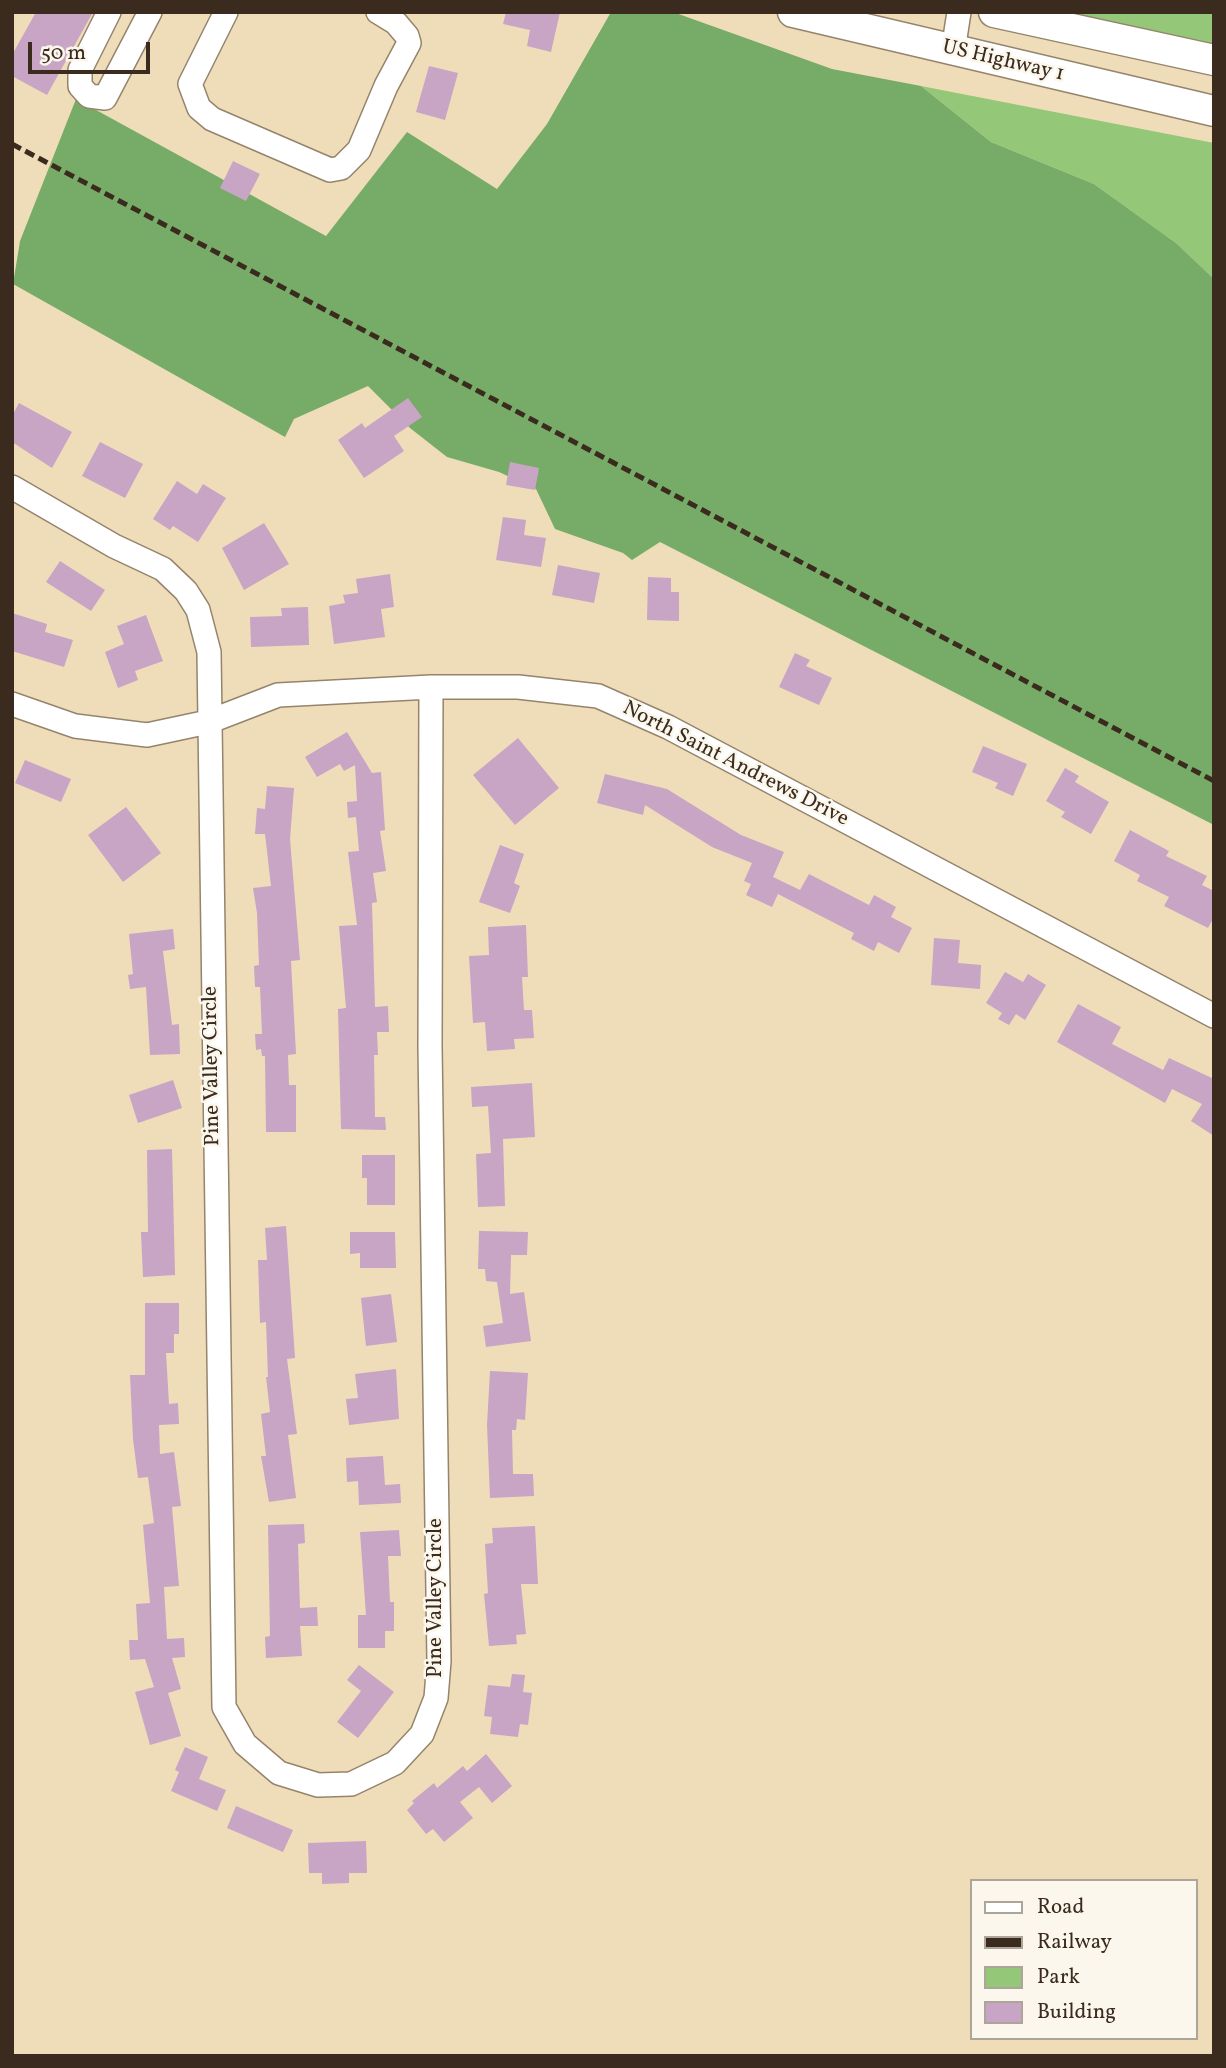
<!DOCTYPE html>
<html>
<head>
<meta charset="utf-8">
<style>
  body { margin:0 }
  #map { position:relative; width:1226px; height:2068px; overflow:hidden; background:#efddba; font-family:Vollkorn,serif }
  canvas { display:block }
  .frame { position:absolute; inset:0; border:14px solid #3b2a1e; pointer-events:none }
  .legend { position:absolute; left:970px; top:1879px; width:228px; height:161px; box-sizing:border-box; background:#fbf7ec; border:2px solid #aea59a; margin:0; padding:9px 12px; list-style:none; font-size:21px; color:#3b2a1e }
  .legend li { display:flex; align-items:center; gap:14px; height:35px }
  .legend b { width:35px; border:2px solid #aea59a }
  .scale { position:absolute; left:28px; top:42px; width:122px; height:32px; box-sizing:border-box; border:4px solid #3b2a1e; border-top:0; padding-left:9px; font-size:21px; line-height:24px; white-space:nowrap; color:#3b2a1e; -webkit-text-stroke:5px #fbf7ec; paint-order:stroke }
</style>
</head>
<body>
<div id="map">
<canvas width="1226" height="2068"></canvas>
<div class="frame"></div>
<ul class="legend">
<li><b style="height:9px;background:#fff"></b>Road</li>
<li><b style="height:9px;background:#3b2a1e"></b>Railway</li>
<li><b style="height:19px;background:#94c878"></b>Park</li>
<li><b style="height:19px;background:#c8a4c5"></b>Building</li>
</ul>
<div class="scale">50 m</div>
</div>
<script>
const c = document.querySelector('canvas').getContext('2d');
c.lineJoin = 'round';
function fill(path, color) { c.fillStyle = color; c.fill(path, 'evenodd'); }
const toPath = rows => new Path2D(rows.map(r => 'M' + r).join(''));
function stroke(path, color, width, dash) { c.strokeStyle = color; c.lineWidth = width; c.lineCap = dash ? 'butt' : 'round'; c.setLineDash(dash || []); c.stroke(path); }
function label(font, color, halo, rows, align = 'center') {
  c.font = font + ' Vollkorn,serif'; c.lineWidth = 5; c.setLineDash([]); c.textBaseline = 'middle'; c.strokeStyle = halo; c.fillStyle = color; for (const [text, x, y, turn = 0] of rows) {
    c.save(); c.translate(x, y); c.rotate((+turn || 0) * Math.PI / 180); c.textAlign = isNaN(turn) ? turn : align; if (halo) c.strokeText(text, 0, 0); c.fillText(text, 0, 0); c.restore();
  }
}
const green = toPath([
  [1004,12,1214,12,1214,60],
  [921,86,1214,143,1214,279,1176,243,1094,184,991,142]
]);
const forest = toPath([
  [611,12,673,12,832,69,921,86,991,142,1094,184,1176,243,1214,279,1214,825,660,542,632,560,623,553,555,529,536,489,499,472,447,457,410,428,368,386,294,419,285,437,13,284,20,241,76,99,326,236,407,132,497,189,547,124]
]);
const building = toPath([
  [36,12,93,12,47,95,12,76,12,55],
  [506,12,560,12,551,52,527,46,530,30,503,24],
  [429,66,458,73,445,120,416,112],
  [233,161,260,174,246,201,220,188],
  [408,398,422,417,394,436,404,451,364,478,338,440,362,423,365,428],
  [19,403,72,432,52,468,12,442,12,416],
  [100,442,143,464,125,498,82,476],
  [510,462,539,468,535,490,506,485],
  [177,481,197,494,203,484,226,498,198,542,173,526,170,530,153,519],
  [503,517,526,520,524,535,546,538,541,567,496,560],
  [264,523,289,564,244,590,222,548],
  [60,561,105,590,91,611,46,582],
  [558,565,600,573,594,603,552,595],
  [390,574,394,607,381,609,385,637,334,644,329,606,345,603,343,595,358,593,356,579],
  [648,577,671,578,671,592,679,592,679,621,647,620],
  [308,607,309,645,251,647,250,617,282,616,281,608],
  [12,613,47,624,45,632,73,640,64,667,12,651],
  [146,615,163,661,135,671,138,680,118,688,105,652,124,644,117,626],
  [795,653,810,660,806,666,832,678,819,705,779,687],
  [347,732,372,773,381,772,385,830,380,831,386,871,373,873,377,902,372,903,375,1007,388,1006,389,1032,377,1032,378,1055,374,1055,375,1117,385,1117,386,1130,341,1129,338,1009,346,1008,339,926,357,925,348,852,359,851,356,817,348,818,347,802,357,801,355,765,344,771,340,764,317,777,305,757],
  [518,738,559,788,515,825,473,775],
  [983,746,1027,764,1013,796,995,788,998,783,972,772],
  [25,760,71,779,61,802,15,783],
  [1065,768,1079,776,1075,782,1109,802,1091,834,1061,817,1065,812,1046,801],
  [605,774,667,789,741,835,784,852,773,877,800,890,809,874,869,905,874,895,896,907,891,917,912,928,899,953,878,942,874,951,851,939,854,933,778,894,772,907,746,895,751,884,744,881,752,863,712,847,645,805,643,815,597,803],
  [267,786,294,788,290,839,300,960,291,961,296,1054,288,1055,289,1085,296,1085,296,1132,266,1132,265,1056,262,1056,261,1049,256,1050,255,1034,262,1034,260,987,255,987,254,966,259,965,257,913,253,888,271,886,265,834,255,834,257,808,265,809],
  [126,807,161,853,123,882,88,835],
  [1130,830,1169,851,1166,856,1207,876,1202,885,1214,891,1214,917,1208,928,1164,906,1169,897,1137,881,1140,875,1114,861],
  [500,845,524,854,514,883,520,886,510,913,479,902],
  [526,925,528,977,522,977,524,1010,532,1010,534,1038,514,1039,515,1049,487,1051,485,1022,473,1023,469,956,489,955,488,927],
  [173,929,175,949,163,951,172,1025,179,1024,180,1054,150,1055,146,987,130,989,128,975,133,974,129,934],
  [934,938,960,940,958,963,981,965,980,989,931,985],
  [1005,972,1023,982,1028,974,1046,985,1025,1020,1016,1014,1009,1025,998,1019,1002,1013,986,1003],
  [1078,1004,1121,1027,1112,1044,1163,1070,1169,1058,1214,1079,1214,1136,1191,1121,1202,1104,1172,1089,1165,1103,1057,1042],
  [173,1080,182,1108,138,1123,129,1095],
  [532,1083,535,1137,503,1139,505,1206,478,1207,476,1154,491,1153,488,1106,472,1107,471,1087],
  [172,1149,175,1275,143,1277,141,1232,148,1232,147,1150],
  [362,1155,395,1155,395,1205,367,1205,367,1178,362,1178],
  [286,1226,295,1358,287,1359,297,1434,288,1435,296,1498,269,1502,261,1456,266,1456,261,1414,270,1412,266,1377,268,1377,266,1322,260,1323,258,1260,267,1260,265,1228],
  [479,1231,528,1232,527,1255,511,1255,510,1294,524,1292,531,1341,486,1347,483,1326,503,1323,497,1282,486,1281,485,1269,478,1269],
  [350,1232,395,1232,396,1268,360,1268,360,1253,350,1254],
  [391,1294,397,1342,366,1346,361,1298],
  [145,1303,179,1303,179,1334,174,1334,174,1353,166,1353,169,1404,178,1403,179,1424,159,1425,160,1454,174,1452,181,1506,172,1507,179,1586,164,1587,167,1639,184,1638,185,1657,172,1658,181,1689,168,1693,181,1736,150,1745,135,1692,154,1687,145,1659,130,1660,129,1640,138,1640,136,1604,150,1603,143,1525,154,1523,148,1477,138,1478,133,1439,130,1375,145,1375],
  [396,1369,399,1419,349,1425,346,1399,358,1398,355,1374],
  [490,1371,528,1373,525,1420,517,1419,516,1430,512,1430,513,1474,533,1474,534,1496,490,1498,487,1425],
  [383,1456,385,1485,400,1484,401,1503,359,1505,358,1481,347,1482,346,1458],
  [304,1524,305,1543,298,1544,300,1608,317,1607,318,1626,300,1626,302,1656,266,1658,265,1637,270,1636,268,1525],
  [535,1526,538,1584,521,1584,526,1634,516,1635,517,1644,489,1646,484,1594,488,1593,485,1544,493,1543,492,1528],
  [399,1530,401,1556,388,1556,390,1602,394,1602,394,1631,385,1631,385,1648,358,1648,358,1615,366,1615,360,1532],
  [359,1665,394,1692,358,1738,337,1722,361,1691,347,1680],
  [512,1674,525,1675,523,1692,532,1693,528,1725,520,1724,518,1737,490,1734,492,1717,484,1716,488,1685,510,1687],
  [185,1747,208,1757,199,1779,226,1790,217,1811,171,1791,179,1772,175,1770],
  [486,1754,512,1786,492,1803,479,1787,460,1802,473,1818,444,1842,433,1829,426,1834,407,1810,414,1803,412,1801,434,1783,437,1788,463,1766,467,1771],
  [236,1806,293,1830,283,1852,227,1828],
  [366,1841,367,1873,349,1873,349,1883,322,1884,322,1873,309,1873,308,1843]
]);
const minor = toPath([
  [109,12,80,70,80,86,89,96,105,98,150,12],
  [226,12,190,84,199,108,212,119,330,170,341,168,359,150,386,86,409,43,407,36,396,23,378,12],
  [953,51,959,12],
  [12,487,114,546,163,569,186,591,198,610,209,652,224,1707,245,1744,279,1773,318,1785,351,1784,395,1763,422,1734,436,1698,439,1661,430,1046,431,687],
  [12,704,75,726,147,735,208,722,278,695,431,687,518,687,598,696,668,727,1214,1016]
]);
const major = toPath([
  [793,12,1214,111],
  [994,12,1214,60]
]);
const rail = toPath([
  [12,144,1214,781]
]);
const streetNames = [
  ["US Highway 1",1003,62,13],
  ["North Saint Andrews Drive",735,765,27],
  ["Pine Valley Circle",213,1066,-91],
  ["Pine Valley Circle",437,1598,-90]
];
fill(green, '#94c878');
fill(forest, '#77ac68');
fill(building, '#c8a4c5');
stroke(minor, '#95846c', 26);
stroke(major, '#95846c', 33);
stroke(minor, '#fff', 23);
stroke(major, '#fff', 30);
stroke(rail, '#3b2a1e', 5, [10, 5]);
label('21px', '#3b2a1e', '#fbf7ec', streetNames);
</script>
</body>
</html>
